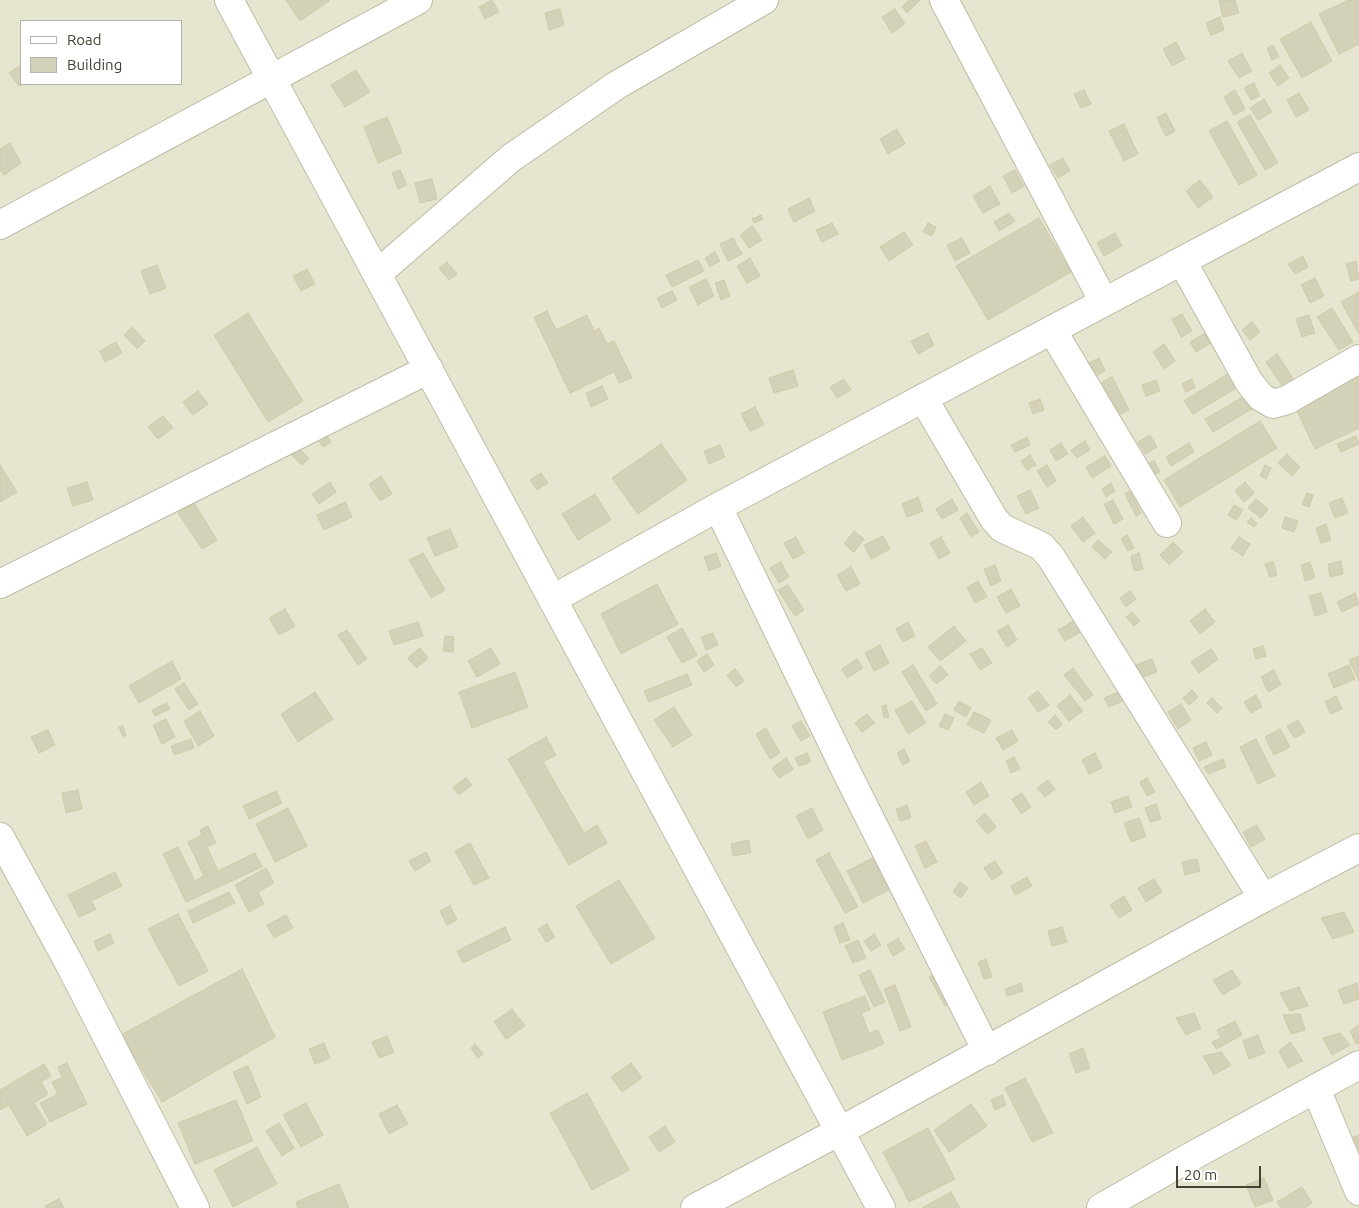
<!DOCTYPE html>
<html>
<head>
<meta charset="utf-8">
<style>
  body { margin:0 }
  #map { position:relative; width:1359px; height:1208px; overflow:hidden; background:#f2f2e2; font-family:Ubuntu,sans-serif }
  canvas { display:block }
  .legend { position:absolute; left:20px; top:20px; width:162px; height:65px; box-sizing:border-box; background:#fff; border:1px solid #b4b3ad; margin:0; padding:6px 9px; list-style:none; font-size:15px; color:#434233 }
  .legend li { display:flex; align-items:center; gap:10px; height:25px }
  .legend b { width:25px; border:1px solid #b4b3ad }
  .scale { position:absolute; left:1176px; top:1166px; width:85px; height:22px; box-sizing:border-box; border:2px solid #434233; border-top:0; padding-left:6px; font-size:15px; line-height:18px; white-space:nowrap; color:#434233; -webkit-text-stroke:4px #fff; paint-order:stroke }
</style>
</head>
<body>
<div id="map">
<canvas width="1359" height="1208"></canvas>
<ul class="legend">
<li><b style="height:6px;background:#fff"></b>Road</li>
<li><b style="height:14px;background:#d3d1b7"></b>Building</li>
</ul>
<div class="scale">20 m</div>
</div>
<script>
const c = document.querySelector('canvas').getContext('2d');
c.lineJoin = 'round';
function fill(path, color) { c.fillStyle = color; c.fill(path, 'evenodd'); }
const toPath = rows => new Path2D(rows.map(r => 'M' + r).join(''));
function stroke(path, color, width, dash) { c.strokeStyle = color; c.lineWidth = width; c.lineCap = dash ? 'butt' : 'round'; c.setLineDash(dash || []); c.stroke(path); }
const residential = toPath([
  [0,0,1359,0,1359,1208,0,1208],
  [21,21,181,21,181,84,21,84]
]);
const building = toPath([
  [286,0,328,0,329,1,300,21,286,0],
  [492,0,499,12,485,19,479,7,492,0],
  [909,0,920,0,907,13,902,7,909,0],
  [1235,0,1239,13,1223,17,1219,1,1235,0],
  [1349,0,1359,0,1359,44,1339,54,1319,14,1349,0],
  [560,9,564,25,549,30,545,13,560,9],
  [895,9,905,24,892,33,882,17,895,9],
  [1220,17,1224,30,1211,35,1206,23,1220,17],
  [1311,22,1332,61,1302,78,1280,39,1311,22],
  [1176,42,1185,59,1172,66,1163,49,1176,42],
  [1273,45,1279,57,1272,60,1267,48,1273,45],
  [1242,53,1252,71,1239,78,1228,61,1242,53],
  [21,65,21,84,24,84,19,86,9,73,21,65],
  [1280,65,1289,78,1278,86,1269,73,1280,65],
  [356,70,370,92,345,107,331,85,356,70],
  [1254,83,1260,96,1251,100,1244,88,1254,83],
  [1084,90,1091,104,1081,108,1074,94,1084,90],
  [1235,90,1245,109,1234,115,1224,97,1235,90],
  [1299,93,1309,110,1296,117,1287,100,1299,93],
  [1264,99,1272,112,1258,120,1250,108,1264,99],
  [1166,113,1175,131,1166,136,1157,118,1166,113],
  [1250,115,1278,163,1265,170,1237,122,1250,115],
  [387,117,402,153,378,163,364,127,387,117],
  [1227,121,1257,175,1239,185,1209,131,1227,121],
  [1124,124,1138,154,1124,161,1109,131,1124,124],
  [897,129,905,144,888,154,880,139,897,129],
  [10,143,21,163,4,175,0,170,0,149,10,143],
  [1063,158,1070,171,1058,178,1050,165,1063,158],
  [400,170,407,185,398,189,392,173,400,170],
  [1015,170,1024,186,1012,193,1003,176,1015,170],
  [432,179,437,199,420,203,415,183,432,179],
  [1200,180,1213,197,1198,208,1186,191,1200,180],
  [990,186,1000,204,983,213,973,196,990,186],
  [809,198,815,211,794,222,788,209,809,198],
  [1009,213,1015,221,999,231,994,222,1009,213],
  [761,215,763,219,754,223,752,219,761,215],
  [1039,218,1071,272,988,320,956,266,1039,218],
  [832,223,838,234,822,242,816,230,832,223],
  [928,223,936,227,932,236,923,232,928,223],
  [752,226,762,240,749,248,740,235,752,226],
  [904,232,913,245,889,261,880,247,904,232],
  [1115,233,1122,246,1104,256,1097,243,1115,233],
  [733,238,742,254,728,261,720,244,733,238],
  [962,238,970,253,955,261,947,245,962,238],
  [715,252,720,261,710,267,705,258,715,252],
  [1303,256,1308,267,1295,274,1288,264,1303,256],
  [750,258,760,276,747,283,737,266,750,258],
  [698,260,704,271,672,287,666,275,698,260],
  [1356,261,1359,279,1351,281,1346,264,1356,261],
  [447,262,457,274,449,280,439,268,447,262],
  [157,265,166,288,150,294,141,271,157,265],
  [307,269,315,284,301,291,293,276,307,269],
  [1315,278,1324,296,1310,303,1301,285,1315,278],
  [706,279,714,296,698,305,689,287,706,279],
  [724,280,730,296,721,300,715,283,724,280],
  [672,291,677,300,662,308,657,298,672,291],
  [1359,292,1359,334,1341,302,1359,292],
  [1332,308,1353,342,1339,350,1317,317,1332,308],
  [547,311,556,330,587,315,594,331,599,328,607,344,614,341,632,378,619,383,614,372,570,393,534,317,547,311],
  [248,313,303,401,268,422,214,335,248,313],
  [1182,314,1192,331,1181,337,1172,319,1182,314],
  [1309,315,1315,333,1302,337,1296,319,1309,315],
  [1252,322,1260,332,1250,340,1242,330,1252,322],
  [132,327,145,341,137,349,124,335,132,327],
  [1207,332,1213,342,1196,352,1190,342,1207,332],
  [928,333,934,345,918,354,911,341,928,333],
  [116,342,122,353,105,362,100,351,116,342],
  [1164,344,1175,361,1164,369,1153,352,1164,344],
  [1277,354,1294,380,1283,387,1266,362,1277,354],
  [1099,358,1105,371,1094,377,1087,364,1099,358],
  [793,370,798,386,774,393,769,378,793,370],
  [1359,371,1359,428,1315,449,1293,402,1359,371],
  [1229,373,1238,387,1193,414,1184,401,1229,373],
  [1112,377,1129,410,1119,415,1102,382,1112,377],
  [844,379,851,390,837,398,830,387,844,379],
  [1192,379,1195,388,1186,392,1182,384,1192,379],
  [1156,380,1160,391,1146,396,1142,385,1156,380],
  [602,386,608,399,591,407,586,393,602,386],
  [198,391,208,404,193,415,183,402,198,391],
  [1250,393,1257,406,1213,432,1205,419,1250,393],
  [1040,399,1044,410,1033,414,1029,403,1040,399],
  [755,407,764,425,750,431,741,414,755,407],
  [163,416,173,428,158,439,148,427,163,416],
  [1260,421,1277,448,1180,507,1164,480,1260,421],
  [325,433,331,442,323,447,317,438,325,433],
  [1150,435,1157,447,1145,454,1138,442,1150,435],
  [1356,436,1359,444,1341,452,1337,444,1356,436],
  [1027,437,1030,445,1015,452,1011,445,1027,437],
  [1085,441,1090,450,1077,458,1071,450,1085,441],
  [1061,443,1068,454,1056,461,1050,450,1061,443],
  [1189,443,1194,452,1171,466,1166,457,1189,443],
  [661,444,687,480,638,514,612,478,661,444],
  [720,445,725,457,709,464,704,451,720,445],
  [298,448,309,458,302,465,291,455,298,448],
  [1287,454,1300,467,1292,476,1278,463,1287,454],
  [1030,455,1036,465,1027,470,1021,461,1030,455],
  [1105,456,1111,466,1092,478,1086,467,1105,456],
  [1154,461,1160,472,1151,476,1145,465,1154,461],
  [0,465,17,492,0,502,0,465],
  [1047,465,1056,481,1047,487,1037,471,1047,465],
  [1265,465,1271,468,1266,479,1260,476,1265,465],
  [541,473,548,483,537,490,530,480,541,473],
  [381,476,392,494,380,501,369,484,381,476],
  [87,482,93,500,73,506,67,488,87,482],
  [330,482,336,492,319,504,312,494,330,482],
  [1245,482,1254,493,1244,502,1235,491,1245,482],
  [1111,483,1115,491,1106,497,1102,489,1111,483],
  [1030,490,1039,508,1026,514,1017,496,1030,490],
  [1130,491,1141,513,1136,516,1125,494,1130,491],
  [1307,493,1313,495,1309,507,1302,504,1307,493],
  [595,494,611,520,578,540,562,514,595,494],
  [918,497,923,511,907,517,902,504,918,497],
  [1342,498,1348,513,1335,518,1329,503,1342,498],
  [952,499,958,510,942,519,936,509,952,499],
  [1256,499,1268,509,1261,518,1248,508,1256,499],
  [1113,500,1123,519,1114,524,1104,504,1113,500],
  [345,502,352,517,324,530,317,515,345,502],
  [194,503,217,540,202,549,178,513,194,503],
  [1234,505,1243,510,1236,520,1228,515,1234,505],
  [967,513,979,532,971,537,960,518,967,513],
  [1083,517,1095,533,1083,542,1071,526,1083,517],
  [1285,517,1298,521,1294,532,1282,528,1285,517],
  [1251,518,1257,523,1254,527,1247,522,1251,518],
  [1326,524,1331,540,1321,543,1316,528,1326,524],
  [450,529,458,547,435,556,427,538,450,529],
  [854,531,864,539,854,552,844,544,854,531],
  [1127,535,1134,548,1128,551,1121,539,1127,535],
  [883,536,890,549,871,559,864,545,883,536],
  [796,537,804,553,793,559,784,543,796,537],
  [941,537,950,553,939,559,930,543,941,537],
  [1239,537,1250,544,1243,556,1231,548,1239,537],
  [1098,540,1112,552,1105,559,1092,547,1098,540],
  [1173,542,1183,552,1169,565,1160,555,1173,542],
  [423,553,445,590,431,598,409,560,423,553],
  [716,553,721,566,709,571,704,557,716,553],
  [1139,553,1143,569,1134,571,1131,556,1139,553],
  [1341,561,1343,574,1330,577,1328,564,1341,561],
  [781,562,789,577,779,583,770,568,781,562],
  [1273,562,1277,575,1270,577,1265,564,1273,562],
  [1310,562,1315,578,1305,581,1301,565,1310,562],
  [995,565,1001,581,991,586,984,569,995,565],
  [851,567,860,584,846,591,837,575,851,567],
  [978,581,987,597,975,603,967,587,978,581],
  [657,584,678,624,621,654,601,614,657,584],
  [788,585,804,610,795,616,778,590,788,585],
  [1011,589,1020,606,1006,613,997,597,1011,589],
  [1130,591,1136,599,1126,607,1120,598,1130,591],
  [1321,593,1327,612,1315,616,1309,596,1321,593],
  [1355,593,1359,604,1342,612,1337,602,1355,593],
  [285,609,295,626,279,635,269,618,285,609],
  [1205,609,1215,622,1200,634,1190,621,1205,609],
  [1132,612,1140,621,1134,626,1126,617,1132,612],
  [1075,620,1082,631,1065,641,1058,630,1075,620],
  [418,622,423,636,394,645,389,631,418,622],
  [908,622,915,636,903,642,896,629,908,622],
  [1008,625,1017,640,1007,647,997,631,1008,625],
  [954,626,966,641,940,661,928,647,954,626],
  [682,628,697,655,682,663,667,637,682,628],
  [347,630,367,659,358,665,338,635,347,630],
  [713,633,718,645,706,650,701,637,713,633],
  [445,636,454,637,453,652,443,651,445,636],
  [880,645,889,663,874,671,865,653,880,645],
  [1263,646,1266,656,1256,659,1253,649,1263,646],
  [420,648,428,658,416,668,408,658,420,648],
  [491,648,500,664,477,677,468,661,491,648],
  [982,648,992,663,980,670,970,654,982,648],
  [1211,649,1218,659,1199,673,1191,662,1211,649],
  [707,654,714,665,704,672,697,661,707,654],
  [1359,656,1359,681,1349,660,1359,656],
  [857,659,863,668,847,678,842,669,857,659],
  [1152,659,1157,672,1137,679,1133,666,1152,659],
  [172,661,181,679,139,703,129,686,172,661],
  [913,665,937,704,926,711,902,672,913,665],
  [1349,665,1355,679,1334,688,1328,674,1349,665],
  [940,666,948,675,936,684,929,676,940,666],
  [1073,668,1093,695,1085,701,1064,675,1073,668],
  [735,669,744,681,736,687,727,675,735,669],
  [1274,670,1281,685,1268,692,1261,677,1274,670],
  [515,672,528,707,472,728,459,692,515,672],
  [687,674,692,685,649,702,644,691,687,674],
  [184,683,198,704,189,710,175,689,184,683],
  [1123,690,1127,699,1109,707,1104,698,1123,690],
  [1192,690,1198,697,1189,705,1183,698,1192,690],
  [1038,691,1049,705,1038,712,1028,698,1038,691],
  [315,692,333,719,298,742,281,714,315,692],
  [1070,695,1083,711,1069,721,1057,706,1070,695],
  [1256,695,1262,707,1251,713,1244,702,1256,695],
  [1336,696,1342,709,1331,714,1325,702,1336,696],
  [1212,698,1222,708,1217,713,1207,703,1212,698],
  [912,701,926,723,908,734,895,710,912,701],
  [959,701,971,708,966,717,954,710,959,701],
  [167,703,170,709,155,716,152,710,167,703],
  [1181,704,1191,720,1178,729,1168,712,1181,704],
  [886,705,889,717,884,718,882,706,886,705],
  [674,707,692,735,673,747,654,720,674,707],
  [200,711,214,736,198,746,184,721,200,711],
  [974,712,991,720,984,733,967,725,974,712],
  [867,714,875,723,862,732,855,723,867,714],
  [945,714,954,718,948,730,939,726,945,714],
  [1055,715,1062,724,1056,730,1048,722,1055,715],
  [166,719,175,737,162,744,153,725,166,719],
  [1298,720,1305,732,1294,738,1287,726,1298,720],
  [801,721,810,736,801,741,792,726,801,721],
  [122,725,126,735,123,737,119,727,122,725],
  [766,728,780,753,770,759,756,734,766,728],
  [1280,729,1290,747,1274,755,1265,737,1280,729],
  [48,730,55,745,39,753,31,737,48,730],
  [1012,730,1018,741,1003,750,996,738,1012,730],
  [546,737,556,755,543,762,584,833,597,825,607,843,569,865,508,759,546,737],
  [191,739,194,748,174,755,171,746,191,739],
  [1256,739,1275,776,1258,784,1240,747,1256,739],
  [1206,742,1212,755,1199,761,1193,748,1206,742],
  [904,749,910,761,903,765,897,753,904,749],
  [807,753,811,762,799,766,795,758,807,753],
  [1095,753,1102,768,1089,774,1082,760,1095,753],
  [1014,757,1020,769,1011,773,1006,761,1014,757],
  [786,758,793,769,779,778,772,768,786,758],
  [1223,759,1226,767,1208,774,1204,767,1223,759],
  [466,778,472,785,459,795,453,787,466,778],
  [1147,778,1155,792,1147,796,1140,782,1147,778],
  [1048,780,1055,789,1045,797,1037,788,1048,780],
  [981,782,989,796,974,805,966,792,981,782],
  [78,790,82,809,66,813,62,793,78,790],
  [276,791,282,803,249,819,243,806,276,791],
  [1022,793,1031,807,1021,814,1012,799,1022,793],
  [1128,796,1132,807,1115,813,1111,802,1128,796],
  [1156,804,1161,819,1150,822,1145,808,1156,804],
  [907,805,911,818,900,821,896,809,907,805],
  [288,808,307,846,275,862,256,824,288,808],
  [812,808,823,830,808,839,796,816,812,808],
  [985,813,996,827,988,834,976,821,985,813],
  [1139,818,1146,836,1131,842,1124,823,1139,818],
  [1257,825,1265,839,1251,847,1243,832,1257,825],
  [208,826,216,843,207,847,218,871,255,853,262,867,186,902,163,854,178,847,195,881,204,876,188,842,202,835,200,830,208,826],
  [749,840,751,853,733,856,731,844,749,840],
  [926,841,937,862,925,868,915,846,926,841],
  [470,843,489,878,474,885,455,851,470,843],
  [426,852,431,861,415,871,409,861,426,852],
  [829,853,858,907,845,913,816,860,829,853],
  [880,854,897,886,863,903,847,871,880,854],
  [1197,859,1200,871,1185,875,1182,862,1197,859],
  [995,861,1003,873,992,880,984,868,995,861],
  [266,868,274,883,258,892,264,904,249,912,235,885,266,868],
  [115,872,122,886,91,901,96,909,79,917,68,895,115,872],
  [1027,877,1032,886,1015,895,1011,886,1027,877],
  [1154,879,1162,892,1146,902,1138,888,1154,879],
  [619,880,655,938,611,964,576,906,619,880],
  [960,882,968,888,961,898,953,892,960,882],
  [229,892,235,903,193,923,188,911,229,892],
  [1124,896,1132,910,1119,918,1110,905,1124,896],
  [450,906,457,920,447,925,440,911,450,906],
  [1344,912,1354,932,1333,939,1321,918,1344,912],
  [178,914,208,971,179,986,148,929,178,914],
  [286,915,293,928,274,938,267,925,286,915],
  [843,923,850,940,840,943,834,927,843,923],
  [547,924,555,937,546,942,538,929,547,924],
  [505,927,511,940,463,963,457,951,505,927],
  [1062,927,1067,942,1052,946,1048,931,1062,927],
  [110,934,114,943,98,951,94,941,110,934],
  [874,934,881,945,871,951,864,941,874,934],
  [898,938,905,949,893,956,887,945,898,938],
  [858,940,866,958,853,963,845,946,858,940],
  [986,959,992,977,984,979,978,962,986,959],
  [242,969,275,1037,162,1102,121,1035,242,969],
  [870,970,885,1002,874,1007,859,975,870,970],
  [941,970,957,999,945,1006,929,977,941,970],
  [1232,970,1241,984,1223,995,1213,980,1232,970],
  [1021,983,1023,991,1007,996,1005,989,1021,983],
  [1357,983,1359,999,1344,1004,1338,990,1357,983],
  [895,985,911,1027,900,1031,884,989,895,985],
  [1299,987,1308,1006,1290,1011,1280,993,1299,987],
  [865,996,870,1010,861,1013,869,1033,878,1030,884,1044,842,1060,823,1012,865,996],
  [512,1009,525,1026,506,1039,494,1022,512,1009],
  [1194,1013,1201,1028,1186,1035,1176,1018,1194,1013],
  [1300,1014,1305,1030,1291,1034,1283,1015,1300,1014],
  [1235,1021,1242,1035,1216,1049,1212,1042,1221,1038,1217,1030,1235,1021],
  [1359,1025,1359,1043,1356,1044,1350,1031,1359,1025],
  [1340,1033,1350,1045,1332,1055,1323,1038,1340,1033],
  [1258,1035,1265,1053,1249,1059,1243,1041,1258,1035],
  [387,1036,394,1052,379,1058,372,1042,387,1036],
  [1290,1042,1303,1061,1288,1068,1279,1051,1290,1042],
  [324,1043,330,1058,315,1064,309,1049,324,1043],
  [475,1044,483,1054,478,1058,471,1048,475,1044],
  [1083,1048,1090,1068,1076,1073,1069,1054,1083,1048],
  [1221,1052,1231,1065,1214,1075,1203,1056,1221,1052],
  [67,1063,87,1104,50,1122,40,1103,58,1094,52,1082,62,1077,58,1067,67,1063],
  [631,1063,642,1078,622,1092,611,1077,631,1063],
  [44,1064,51,1076,41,1082,48,1094,34,1103,47,1124,27,1136,9,1105,0,1110,0,1090,44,1064],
  [248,1066,261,1097,247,1104,233,1072,248,1066],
  [1025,1078,1053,1133,1032,1142,1005,1088,1025,1078],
  [587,1093,629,1170,592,1190,550,1113,587,1093],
  [1002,1095,1006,1105,995,1110,991,1100,1002,1095],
  [236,1100,253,1141,195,1164,178,1123,236,1100],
  [306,1103,323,1135,301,1147,283,1115,306,1103],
  [971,1104,987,1126,949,1152,934,1130,971,1104],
  [397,1105,408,1124,389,1134,379,1114,397,1105],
  [279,1123,294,1148,282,1156,266,1131,279,1123],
  [665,1126,675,1142,659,1152,649,1137,665,1126],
  [928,1128,955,1179,909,1202,883,1152,928,1128],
  [1359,1135,1359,1149,1357,1150,1350,1138,1359,1135],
  [257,1147,277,1184,233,1207,214,1170,257,1147],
  [1264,1178,1273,1200,1255,1207,1246,1185,1264,1178],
  [339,1184,349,1208,298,1208,296,1202,339,1184],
  [1302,1187,1312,1203,1305,1208,1281,1208,1277,1202,1302,1187],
  [951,1192,960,1208,922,1208,951,1192],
  [59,1199,64,1208,46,1208,45,1206,59,1199]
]);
const minor = toPath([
  [944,0,1104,302],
  [0,225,418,0],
  [1182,261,1249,382,1261,397,1273,404,1287,400,1359,359],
  [377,274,511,158,617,85,764,0],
  [1052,330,1167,523],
  [923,398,994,519,1002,528,1041,546,1051,557,1263,898],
  [718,507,847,773,987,1051],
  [0,584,429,369],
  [553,599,718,507,1359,167],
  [0,837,68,961,195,1208],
  [1316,1089,1359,1191],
  [1101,1208,1183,1161,1359,1065]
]);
const tertiary = toPath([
  [229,0,881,1208],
  [695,1208,840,1131,1263,898,1359,848]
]);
fill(residential, '#e6e5d0');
fill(building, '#d3d1b7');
stroke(building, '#cfcbaa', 1);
stroke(minor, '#bdbca5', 30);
stroke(tertiary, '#bdbca5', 30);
stroke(minor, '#fff', 28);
stroke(tertiary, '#fff', 28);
</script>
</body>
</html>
